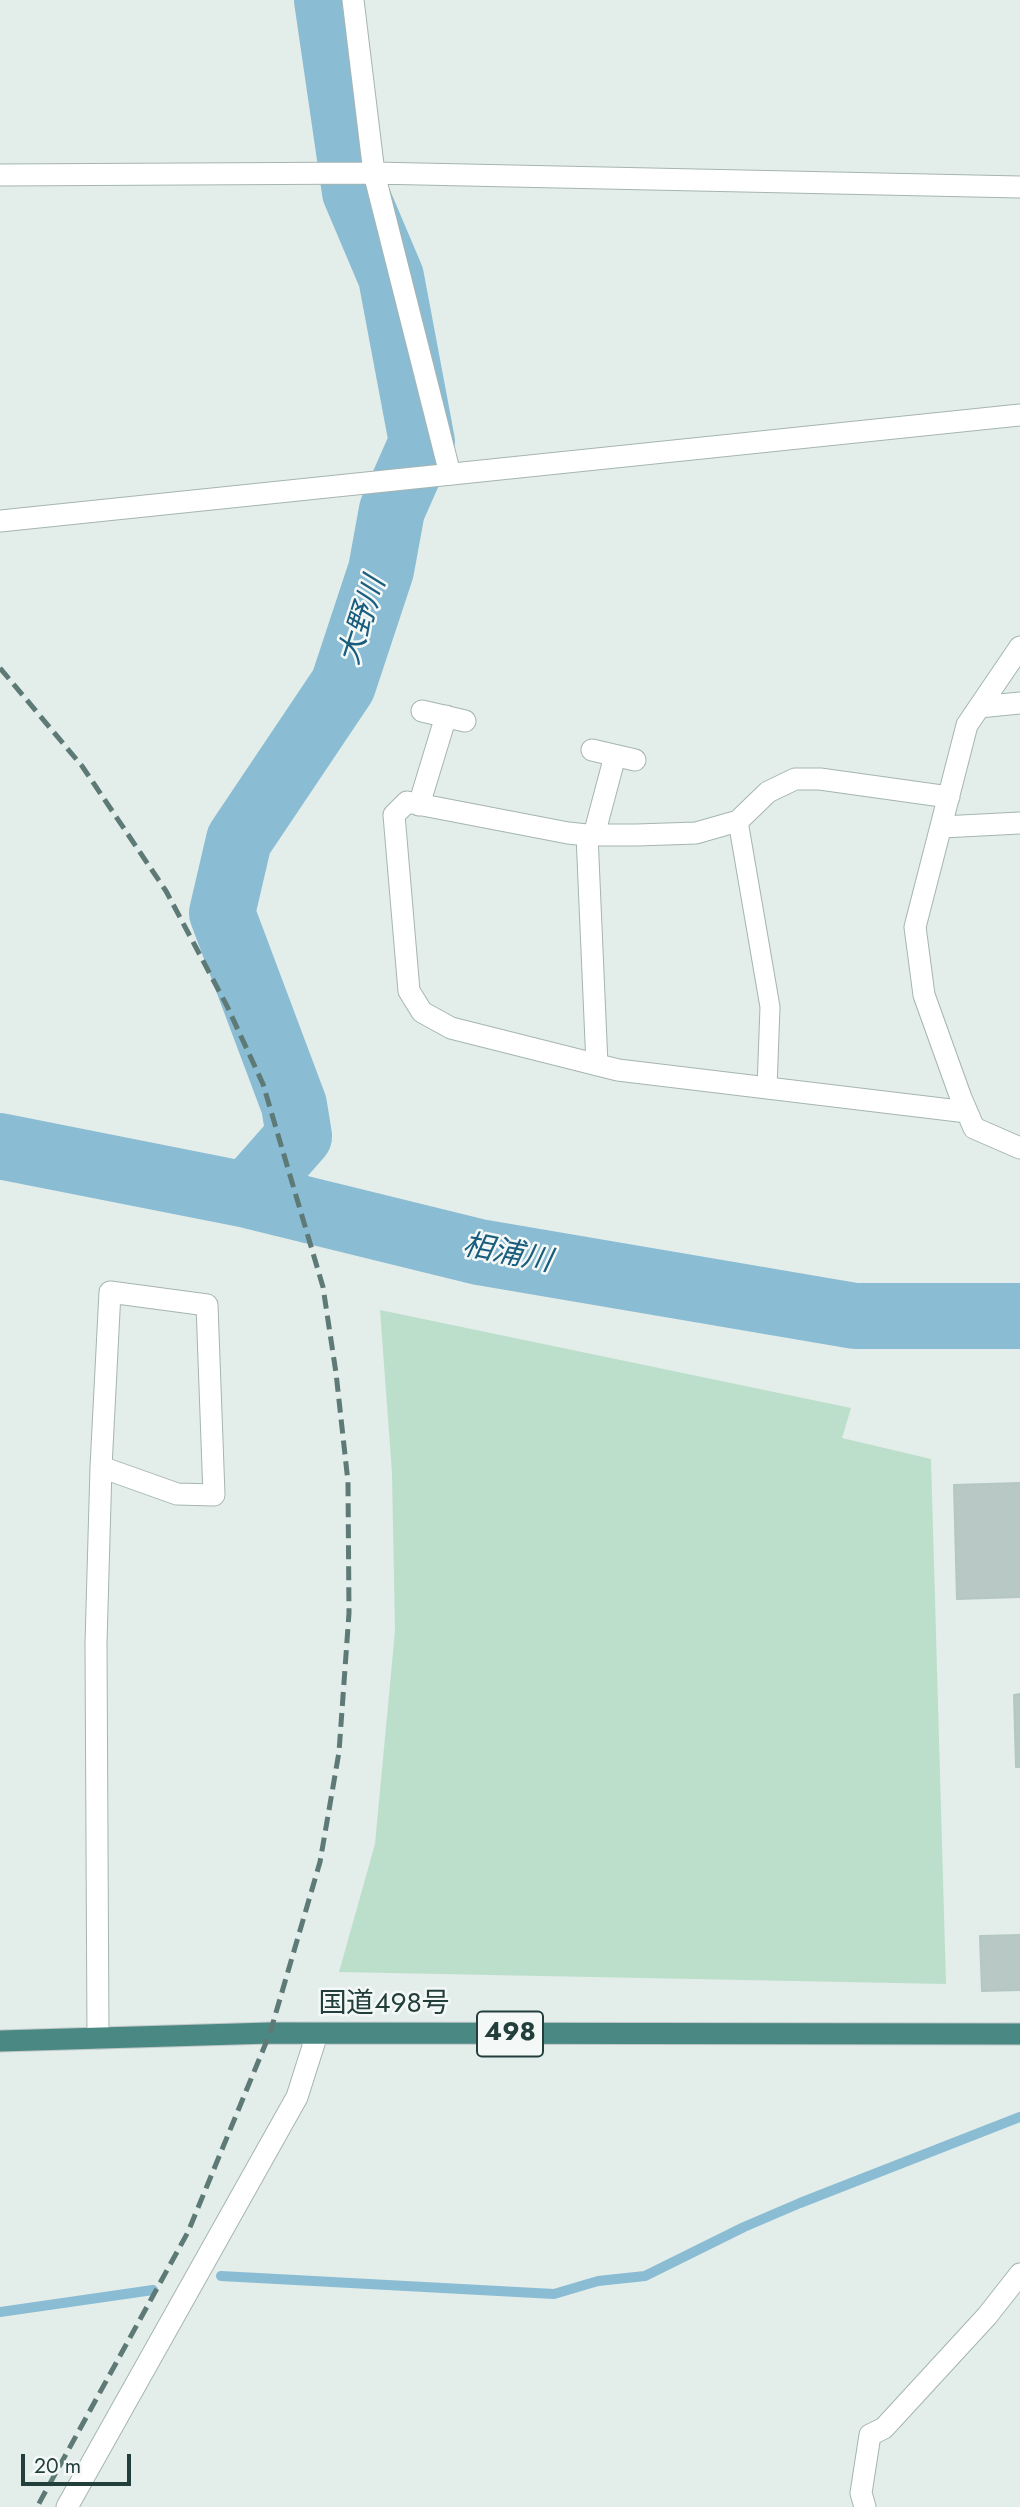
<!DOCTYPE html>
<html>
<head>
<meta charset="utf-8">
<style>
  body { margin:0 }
  #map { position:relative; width:1020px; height:2507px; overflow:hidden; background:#e3edea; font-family:Jost,sans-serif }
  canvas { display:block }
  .scale { position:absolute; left:21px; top:2454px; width:110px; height:32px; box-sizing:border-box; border:4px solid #223f3c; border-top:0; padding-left:9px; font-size:21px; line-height:24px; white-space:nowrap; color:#223f3c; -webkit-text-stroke:5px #f4f9f7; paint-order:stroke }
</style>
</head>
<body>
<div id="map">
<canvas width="1020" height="2507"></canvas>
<div class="scale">20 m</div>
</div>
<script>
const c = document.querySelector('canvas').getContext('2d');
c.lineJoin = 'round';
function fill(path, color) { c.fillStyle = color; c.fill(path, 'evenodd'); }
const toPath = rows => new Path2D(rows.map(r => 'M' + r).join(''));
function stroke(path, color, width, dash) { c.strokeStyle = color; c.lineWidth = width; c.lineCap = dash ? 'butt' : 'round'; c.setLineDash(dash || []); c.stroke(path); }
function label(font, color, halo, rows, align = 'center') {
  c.font = font + ' Jost,"Noto Sans JP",sans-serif'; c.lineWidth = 5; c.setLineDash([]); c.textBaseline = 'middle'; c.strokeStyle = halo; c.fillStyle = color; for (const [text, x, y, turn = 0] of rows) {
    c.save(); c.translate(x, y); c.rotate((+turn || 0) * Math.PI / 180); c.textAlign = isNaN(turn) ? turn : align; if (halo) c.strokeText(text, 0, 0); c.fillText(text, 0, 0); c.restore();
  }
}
const green = toPath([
  [380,1310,851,1408,842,1438,931,1459,946,1984,339,1972,375,1844,395,1631,392,1473]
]);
const stream = toPath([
  [221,2276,554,2294,598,2281,645,2276,744,2227,800,2203,1020,2117],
  [0,2312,153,2290]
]);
const river = toPath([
  [0,1146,247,1195,479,1252,855,1316,1020,1316],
  [247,1195,299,1136,294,1105,222,913,239,840,343,685,381,570,392,510,422,442,391,277,355,192,327,0]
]);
const building = toPath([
  [1020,1483,1020,1597,957,1599,954,1485,1020,1483],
  [1020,1694,1020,1767,1016,1767,1014,1695,1020,1694],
  [1020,1935,1020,1990,982,1991,980,1936,1020,1935]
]);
const service = toPath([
  [738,821,770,1007,767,1088]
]);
const minor = toPath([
  [353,0,374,173,450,474],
  [0,175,374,173,1020,187],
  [1020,647,967,725,915,927,924,995,961,1098,974,1128,1020,1148],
  [979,707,1020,703],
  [422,711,465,721],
  [592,750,635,760],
  [949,797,820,779,795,779,768,792,738,821,696,833,637,835,587,835,568,833,407,802,394,815,409,991,422,1012,451,1028,618,1070,967,1112],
  [419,805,446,716],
  [942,827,1020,823],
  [587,835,597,1065],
  [594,835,615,756],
  [98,2038,96,1643,101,1467,110,1292,207,1305,214,1495,177,1494,101,1467],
  [67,2507,297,2097,317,2034],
  [865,2507,861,2493,870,2435,884,2428,987,2316,1020,2274]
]);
const tertiary = toPath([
  [0,521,1020,415]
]);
const trunk = toPath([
  [0,2041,270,2033,1020,2034]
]);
const rail = toPath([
  [0,668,82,766,166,891,227,1006,263,1084,323,1287,336,1373,348,1482,349,1613,339,1752,320,1862,270,2033,188,2232,37,2507]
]);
const shields = [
  [510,2034,66]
];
const shieldNames = [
  ["498",510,2034]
];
const streetNames = [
  ["国道498号",384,2005]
];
const waterNames = [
  ["大野川",364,621,-72],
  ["相浦川",507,1255,11]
];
fill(green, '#bcdfcb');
stroke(stream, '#8abcd3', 10);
stroke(river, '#8abcd3', 66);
fill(building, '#b8c8c4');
stroke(building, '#b5c7c2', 2);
stroke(service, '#a5b5b2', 21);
stroke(minor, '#a5b5b2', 23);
stroke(tertiary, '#a5b5b2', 23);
stroke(trunk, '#c1c9c8', 23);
stroke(service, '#fff', 19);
stroke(minor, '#fff', 21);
stroke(tertiary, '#fff', 21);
stroke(trunk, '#4a8884', 21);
stroke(rail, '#5d7a77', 5, [14, 7]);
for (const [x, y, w] of shields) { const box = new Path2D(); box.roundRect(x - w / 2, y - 22.5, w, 45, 5); c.fillStyle = '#f4f9f7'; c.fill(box); stroke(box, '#223f3c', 2); }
label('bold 26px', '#223f3c', null, shieldNames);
label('28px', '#223f3c', '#f4f9f7', streetNames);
label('italic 30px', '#1b5d7d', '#f4f9f7', waterNames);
</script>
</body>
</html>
